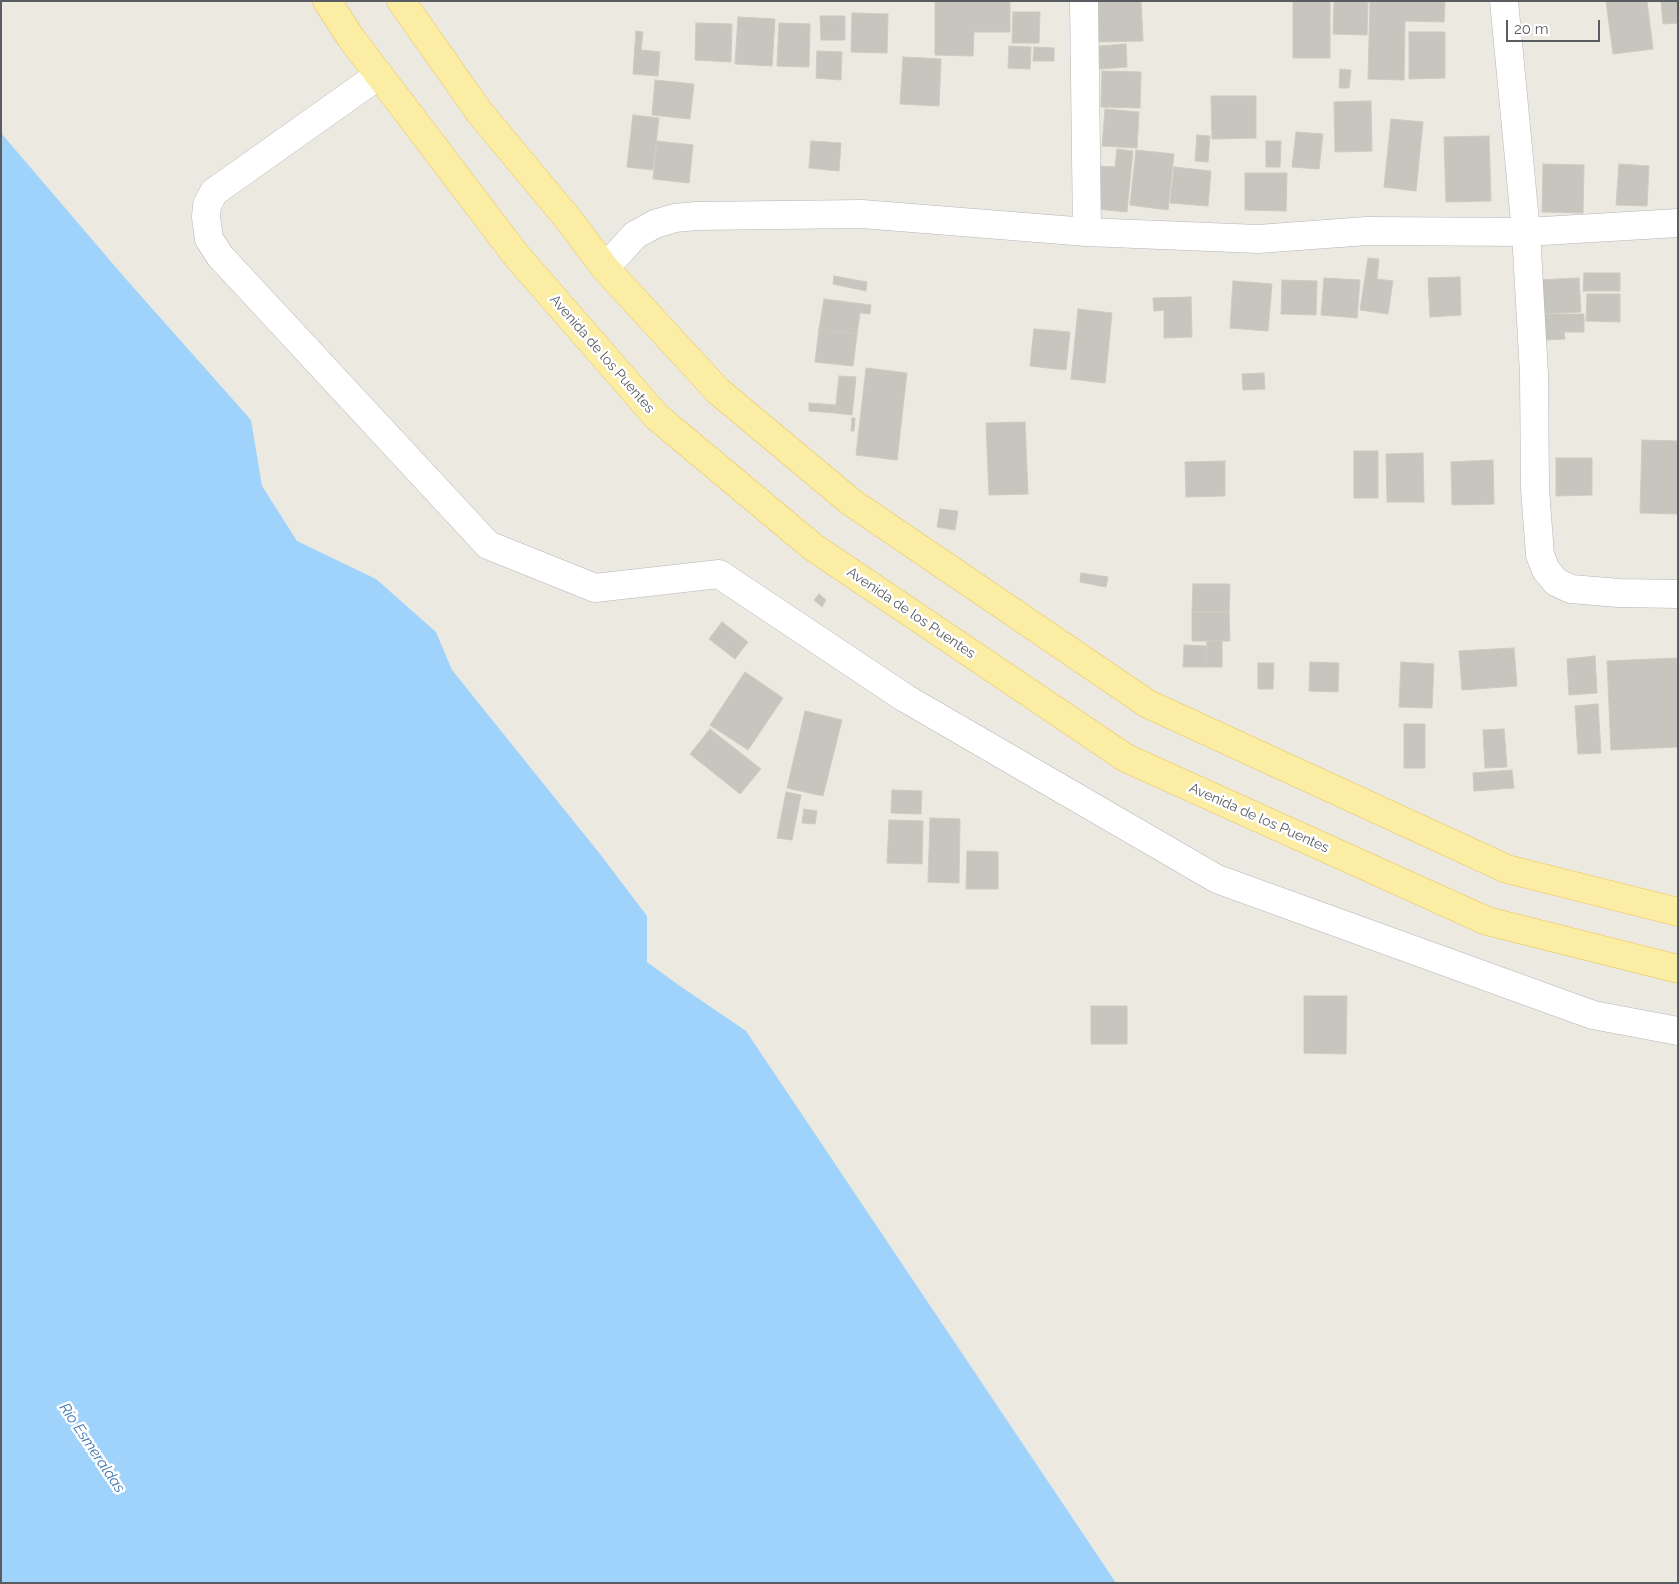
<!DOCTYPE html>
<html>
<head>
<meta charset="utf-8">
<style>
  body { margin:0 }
  #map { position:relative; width:1679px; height:1584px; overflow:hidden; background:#ebe9e0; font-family:Raleway,sans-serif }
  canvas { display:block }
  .frame { position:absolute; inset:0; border:2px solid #595c60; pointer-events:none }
  .scale { position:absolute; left:1506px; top:20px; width:94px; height:22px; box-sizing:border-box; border:2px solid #595c60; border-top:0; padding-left:6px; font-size:15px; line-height:18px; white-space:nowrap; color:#595c60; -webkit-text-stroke:4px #fff; paint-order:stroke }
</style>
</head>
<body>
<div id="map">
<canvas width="1679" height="1584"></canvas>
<div class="frame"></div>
<div class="scale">20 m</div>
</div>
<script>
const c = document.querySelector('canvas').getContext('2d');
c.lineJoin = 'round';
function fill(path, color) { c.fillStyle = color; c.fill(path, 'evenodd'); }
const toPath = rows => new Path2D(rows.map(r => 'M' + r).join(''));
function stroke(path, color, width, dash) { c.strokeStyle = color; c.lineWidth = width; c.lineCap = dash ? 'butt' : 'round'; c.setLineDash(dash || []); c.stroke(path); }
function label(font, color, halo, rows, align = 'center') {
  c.font = font + ' Raleway,sans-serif'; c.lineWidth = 5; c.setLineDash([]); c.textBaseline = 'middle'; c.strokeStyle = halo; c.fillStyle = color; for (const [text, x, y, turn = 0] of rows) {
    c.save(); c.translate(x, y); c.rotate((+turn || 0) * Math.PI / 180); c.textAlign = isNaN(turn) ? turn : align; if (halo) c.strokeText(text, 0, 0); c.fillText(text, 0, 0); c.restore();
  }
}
const water = toPath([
  [1,133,125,278,251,420,262,486,297,541,376,579,436,632,452,670,600,854,647,916,647,962,680,986,746,1031,1116,1583,1,1583]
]);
const building = toPath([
  [935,1,1010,1,1010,32,974,32,973,56,935,55,935,1],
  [1098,1,1141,1,1143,41,1099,42,1098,1],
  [1293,1,1330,1,1330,58,1293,58,1293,1],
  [1334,1,1368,1,1367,35,1333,34,1334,1],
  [1445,1,1444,22,1405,21,1404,80,1368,79,1370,1,1445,1],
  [1606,1,1647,1,1653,49,1613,54,1606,1],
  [1661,1,1678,1,1678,23,1663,24,1661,1],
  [1013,12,1040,12,1039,43,1012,43,1013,12],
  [852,13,888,14,887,53,851,52,852,13],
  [820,16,845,16,845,40,821,40,820,16],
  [738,17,775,19,772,66,735,64,738,17],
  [696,23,732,24,731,62,695,60,696,23],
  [779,23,810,24,809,67,777,66,779,23],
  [636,31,643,32,641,50,660,52,658,76,633,74,636,31],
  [1409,32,1445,32,1445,78,1409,79,1409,32],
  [1126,44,1127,67,1100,69,1099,46,1126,44],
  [1009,46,1031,47,1030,69,1008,68,1009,46],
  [1034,47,1054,48,1054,61,1033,61,1034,47],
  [817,51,842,52,841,80,816,78,817,51],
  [903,57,941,59,939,106,900,104,903,57],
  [1340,69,1351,70,1349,88,1339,88,1340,69],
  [1102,71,1141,72,1140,108,1101,107,1102,71],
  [655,80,694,84,690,119,652,115,655,80],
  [1211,96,1256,96,1256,138,1212,139,1211,96],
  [1371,101,1372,151,1335,152,1334,102,1371,101],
  [1105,109,1139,112,1137,148,1102,146,1105,109],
  [633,115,659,118,653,170,627,167,633,115],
  [1391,119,1423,122,1416,191,1384,187,1391,119],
  [1296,132,1323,134,1319,169,1292,167,1296,132],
  [1197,135,1210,136,1208,162,1195,161,1197,135],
  [1489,136,1491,201,1446,202,1444,137,1489,136],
  [657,141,693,145,689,183,653,179,657,141],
  [811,141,841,143,839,171,809,168,811,141],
  [1266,141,1281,141,1280,167,1266,167,1266,141],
  [1117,149,1133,151,1127,212,1096,209,1100,166,1115,167,1117,149],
  [1136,150,1174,154,1168,210,1130,205,1136,150],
  [1543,164,1584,165,1583,213,1542,212,1543,164],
  [1619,164,1649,166,1647,206,1616,205,1619,164],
  [1174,167,1211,171,1208,206,1170,203,1174,167],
  [1245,173,1287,173,1286,211,1245,210,1245,173],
  [1368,258,1379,259,1377,279,1393,281,1388,314,1360,310,1368,258],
  [1584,273,1620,273,1620,291,1583,291,1584,273],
  [834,276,867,282,866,291,833,284,834,276],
  [1460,277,1461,315,1430,317,1428,278,1460,277],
  [1324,278,1360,280,1357,318,1321,315,1324,278],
  [1579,278,1581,312,1538,314,1537,280,1579,278],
  [1282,280,1317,281,1316,315,1281,314,1282,280],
  [1233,281,1272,284,1268,331,1230,328,1233,281],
  [1587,294,1620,294,1620,322,1586,321,1587,294],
  [1191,297,1192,337,1164,338,1164,310,1154,311,1153,298,1191,297],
  [824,299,871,305,870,314,860,313,857,334,819,329,824,299],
  [1078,309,1112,313,1105,383,1071,379,1078,309],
  [1544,314,1584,314,1584,332,1564,332,1565,339,1545,340,1544,314],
  [819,329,857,334,853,366,815,362,819,329],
  [1034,329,1070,332,1066,370,1030,366,1034,329],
  [866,368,907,373,897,460,856,455,866,368],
  [1264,373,1265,389,1243,390,1242,374,1264,373],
  [839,376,856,377,852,415,835,413,839,376],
  [809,403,836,405,835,413,809,411,809,403],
  [852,418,855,418,854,431,851,431,852,418],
  [1025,422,1028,494,989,495,986,423,1025,422],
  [1642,440,1678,441,1678,514,1640,513,1642,440],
  [1354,451,1378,451,1378,498,1354,498,1354,451],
  [1423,453,1424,502,1387,502,1386,454,1423,453],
  [1556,458,1592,458,1592,495,1556,496,1556,458],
  [1493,460,1494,504,1452,505,1451,462,1493,460],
  [1225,461,1225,496,1186,497,1185,462,1225,461],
  [940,509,958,511,955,530,937,527,940,509],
  [1081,573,1108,577,1106,587,1080,582,1081,573],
  [1193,584,1230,584,1229,612,1192,612,1193,584],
  [819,594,826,600,822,607,814,600,819,594],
  [1192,612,1229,612,1230,641,1192,641,1192,612],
  [722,622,748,642,735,659,709,639,722,622],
  [1207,641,1222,641,1222,667,1206,667,1207,641],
  [1184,645,1207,646,1206,667,1183,667,1184,645],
  [1514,648,1517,686,1462,690,1459,651,1514,648],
  [1595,656,1597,693,1569,695,1567,659,1595,656],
  [1678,658,1678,747,1611,750,1607,661,1678,658],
  [1310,662,1339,663,1338,692,1309,691,1310,662],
  [1401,662,1434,664,1432,708,1399,707,1401,662],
  [1258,663,1274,663,1273,689,1258,689,1258,663],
  [745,672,783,698,748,750,710,725,745,672],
  [1598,704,1601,753,1578,754,1575,706,1598,704],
  [805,711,842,720,823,796,787,788,805,711],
  [1404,724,1425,724,1425,768,1404,768,1404,724],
  [710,729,761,769,740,794,690,754,710,729],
  [1504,729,1507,767,1485,768,1483,730,1504,729],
  [1512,770,1514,788,1474,791,1473,773,1512,770],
  [892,790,922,791,921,814,891,813,892,790],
  [786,792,801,795,792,840,777,838,786,792],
  [804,809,817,811,815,824,802,823,804,809],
  [930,818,960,819,959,883,928,882,930,818],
  [889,820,923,821,922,864,887,863,889,820],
  [967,851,998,852,998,889,966,889,967,851],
  [1304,996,1347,996,1346,1054,1304,1053,1304,996],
  [1091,1006,1127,1006,1127,1044,1091,1044,1091,1006]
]);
const minor = toPath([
  [1084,1,1087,232],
  [1504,1,1526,232,1534,374,1535,489,1540,555,1546,570,1556,582,1571,589,1619,593,1678,594],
  [379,75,214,192,207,205,206,217,209,239,220,256,488,545,595,588,719,574,905,698,1217,879,1593,1015,1678,1031],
  [605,268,635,235,655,224,675,218,696,216,862,214,1087,232,1258,239,1367,231,1526,232,1678,223]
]);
const primary = toPath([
  [327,1,351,38,516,255,657,417,813,547,1126,758,1487,921,1678,969],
  [401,1,480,113,569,220,605,268,718,391,851,502,1148,704,1507,869,1678,912]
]);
const streetNames = [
  ["Avenida de los Puentes",602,354,49],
  ["Avenida de los Puentes",911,613,34],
  ["Avenida de los Puentes",1259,818,24]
];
const waterNames = [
  ["Río Esmeraldas",92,1448,56]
];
fill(water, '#a0d3fb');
fill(building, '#c8c5bf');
stroke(building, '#cfcabe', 1);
stroke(minor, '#b3b6ba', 29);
stroke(primary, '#ebc359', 29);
stroke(minor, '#fff', 28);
stroke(primary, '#fbeea4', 28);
label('14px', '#595c60', '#fff', streetNames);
label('italic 15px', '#4179b4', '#fff', waterNames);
</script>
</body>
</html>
